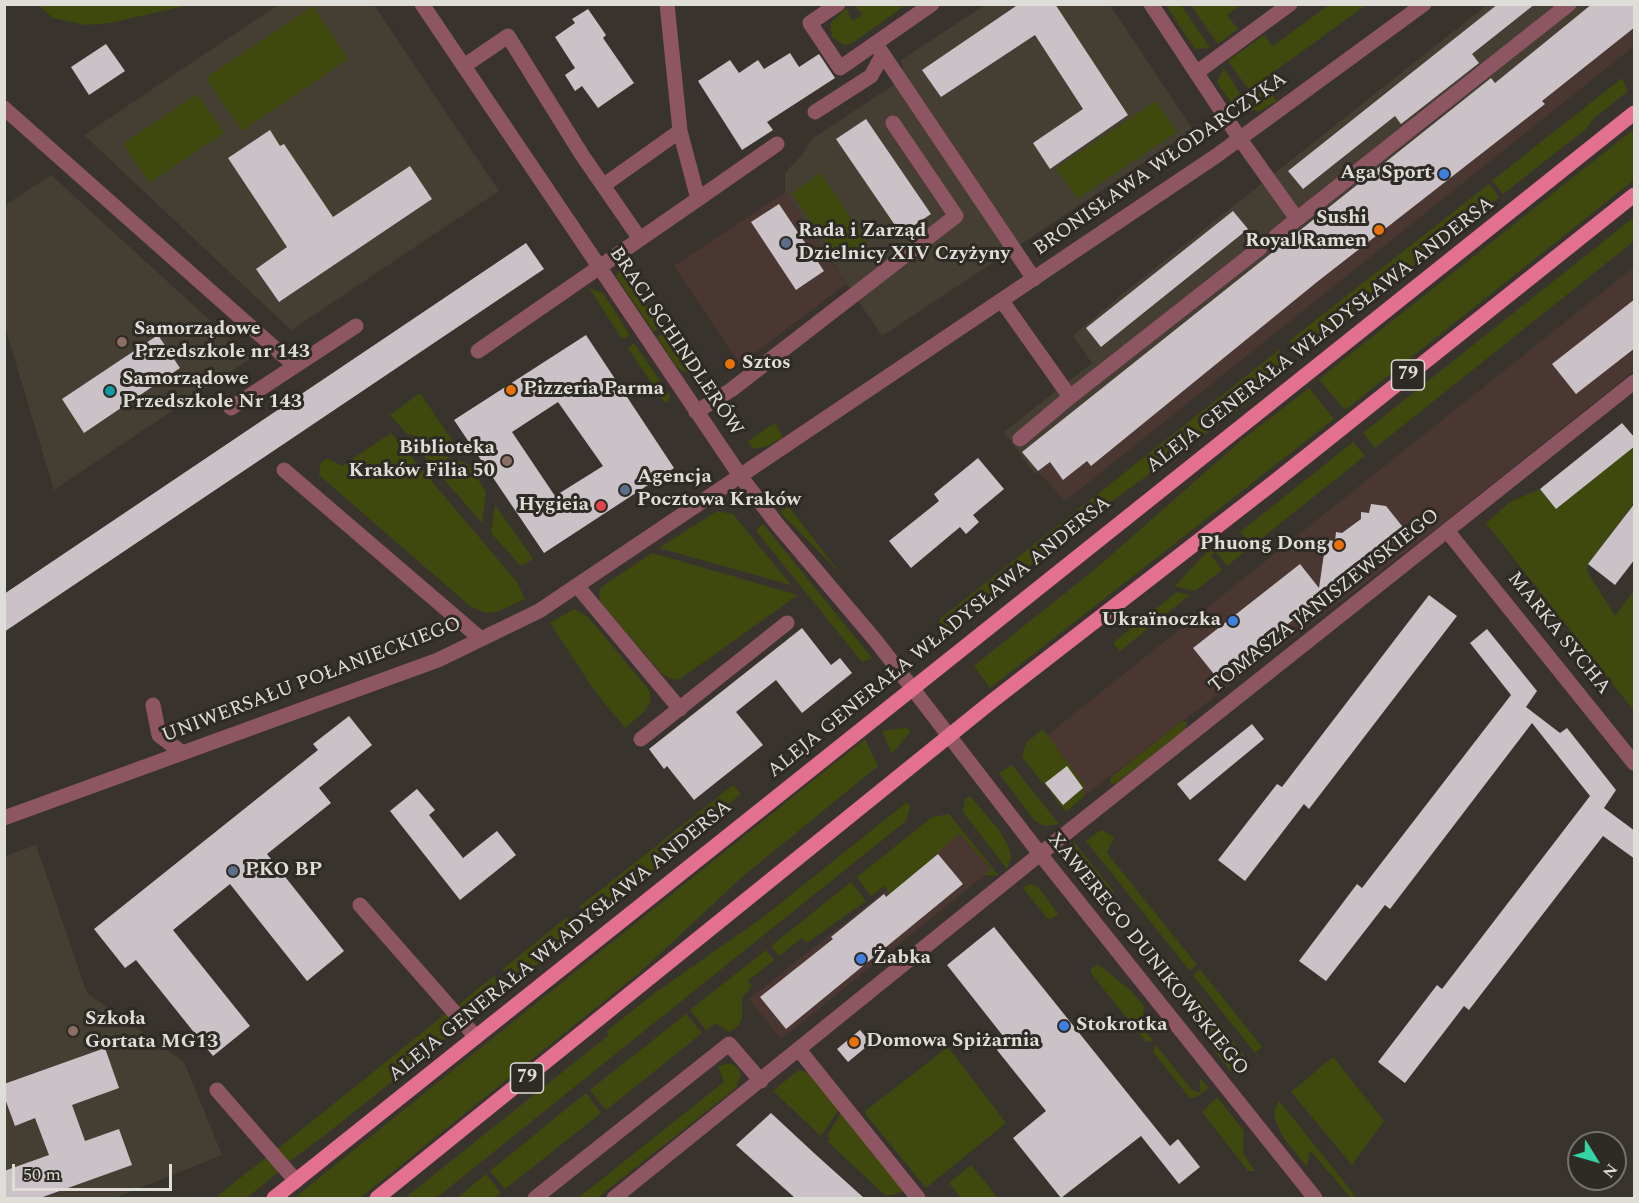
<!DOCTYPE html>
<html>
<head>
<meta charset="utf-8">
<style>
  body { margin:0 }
  #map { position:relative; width:1639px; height:1203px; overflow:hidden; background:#38342d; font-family:Spectral,serif }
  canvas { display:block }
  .frame { position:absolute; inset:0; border:6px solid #dfddd8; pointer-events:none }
  .north { position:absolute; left:1567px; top:1131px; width:60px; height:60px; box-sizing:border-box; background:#2e2a24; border:2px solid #75726c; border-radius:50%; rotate:127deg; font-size:16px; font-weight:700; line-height:24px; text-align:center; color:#dfddd8 }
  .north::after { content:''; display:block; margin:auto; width:21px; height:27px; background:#35d4a7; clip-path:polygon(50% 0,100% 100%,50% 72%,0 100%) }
  .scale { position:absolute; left:12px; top:1164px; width:160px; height:27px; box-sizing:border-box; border:3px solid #dfddd8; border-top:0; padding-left:8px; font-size:18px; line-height:21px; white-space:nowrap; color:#dfddd8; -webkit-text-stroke:4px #2e2a24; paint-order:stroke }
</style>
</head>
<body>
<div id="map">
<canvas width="1639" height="1203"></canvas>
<div class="frame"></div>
<div class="north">N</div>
<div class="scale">50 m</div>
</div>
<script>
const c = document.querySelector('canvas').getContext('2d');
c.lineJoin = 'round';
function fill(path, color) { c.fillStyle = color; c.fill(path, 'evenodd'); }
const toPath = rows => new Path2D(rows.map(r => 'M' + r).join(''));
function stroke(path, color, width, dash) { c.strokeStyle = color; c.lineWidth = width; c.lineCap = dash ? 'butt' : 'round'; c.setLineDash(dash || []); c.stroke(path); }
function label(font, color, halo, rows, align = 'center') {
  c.font = font + ' Spectral,serif'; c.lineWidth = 6; c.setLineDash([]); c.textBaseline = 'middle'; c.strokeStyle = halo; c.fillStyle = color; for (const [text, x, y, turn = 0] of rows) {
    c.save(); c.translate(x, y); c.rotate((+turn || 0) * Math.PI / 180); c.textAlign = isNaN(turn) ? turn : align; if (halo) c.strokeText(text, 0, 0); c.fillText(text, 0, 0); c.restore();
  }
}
const commercial = toPath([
  [1634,5,1634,46,1065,501,1038,471,1280,276],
  [785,192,846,284,740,364,674,266],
  [1634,267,1634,371,1427,536,1065,810,1037,774,1045,737],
  [959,833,991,870,781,1039,749,999]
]);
const built = toPath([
  [278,5,374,5,499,191,291,330,84,135],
  [985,5,1110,5,1193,130,882,336,785,192,785,173,802,155,812,139,892,86,903,67,901,60],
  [1487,5,1631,5,1280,276,1035,474,1004,432,1092,363,1073,336,1121,295],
  [51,175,251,358,54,490,5,327,4,206],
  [36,845,87,993,184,1062,222,1155,115,1198,5,1198,5,856]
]);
const green = toPath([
  [38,5,189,5,110,23,85,25,53,18],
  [853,5,903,5,903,7,851,44,844,45,832,37,830,24,846,8,852,21,863,14],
  [1166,5,1181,5,1210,48,1195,49],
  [1191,5,1241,5,1227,15,1238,29,1218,44],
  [1329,5,1366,5,1249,90,1228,61,1264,35,1273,46],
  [313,6,348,59,242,131,206,78],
  [1224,68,1242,97,1232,104,1217,82],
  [1622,78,1628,91,1593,119,1586,129,1503,194,1492,181],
  [1268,88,1277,101,1260,111,1238,109],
  [197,94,224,133,149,183,123,144],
  [1156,101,1177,132,1077,199,1056,168],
  [1634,129,1634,180,1345,410,1319,379],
  [821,173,867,242,838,261,792,193],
  [1489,184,1499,197,1301,356,1289,341],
  [1634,217,1634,241,1375,448,1363,433],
  [622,267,661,325,654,332,616,276],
  [589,288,603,293,629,334,626,338,622,339],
  [664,332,666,333,694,374,682,371,676,366,657,337],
  [634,343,670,396,668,402,665,403,628,348],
  [1279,350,1290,364,1250,397,1252,400,1104,507,946,632,939,624,940,619],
  [1309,388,1334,419,990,688,974,666,1093,571,1243,439],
  [420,393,458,449,407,434,390,415],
  [775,423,783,437,768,446,753,449,748,441],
  [391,433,516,581,525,599,497,612,486,613,470,606,319,475,321,463,327,458,342,466],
  [1353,442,1365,456,1252,546,1240,532],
  [415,446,468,464,486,492,482,523],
  [1634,446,1634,503,1588,564,1587,571,1615,616,1634,590,1634,711,1486,523,1510,502,1540,489,1556,509],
  [495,505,533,559,521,566,491,533],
  [788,506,841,574,780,512],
  [717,511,733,514,791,585,659,548],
  [763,524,872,658,862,662,757,532,757,529],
  [1236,536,1247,550,1227,566,1216,552,1211,555,1222,570,1195,591,1175,586,1204,555,1224,539,1227,542],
  [652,553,798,595,680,679,674,680,663,675,601,603,599,596,600,588],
  [1177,592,1190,595,1120,651,1113,643],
  [574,609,588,617,649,690,651,700,645,711,625,728,594,690,550,623],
  [1182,721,1187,722,1186,729,1115,784,1110,783,1111,777],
  [903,728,909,729,909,733,892,754,882,731],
  [1043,729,1085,786,1083,797,1066,812,1050,792,1052,791,1063,805,1083,788,1067,767,1046,782,1049,787,1047,788,1022,757,1026,743],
  [865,739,878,766,742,877,639,973,360,1198,294,1198],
  [1012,765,1059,824,1044,826,1035,821,1001,776,999,773],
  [733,785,741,794,696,830,654,875,652,873,630,889,595,918,579,907],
  [970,796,999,830,1009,847,1011,857,1007,869,963,812,965,799],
  [907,802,910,806,906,821,436,1198,405,1198,609,1035,607,1031,652,995,762,918],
  [949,814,999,876,984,875,991,869,959,833,892,896,884,886,871,896,857,877,932,817],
  [1101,830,1114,837,1107,853,1197,965,1190,971,1086,841],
  [1074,842,1114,892,1112,901,1096,882,1093,899,1074,870,1070,858],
  [851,882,866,901,807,943,802,938,779,956,771,946],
  [1030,884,1038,887,1058,914,1051,919,1047,918,1023,888],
  [567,917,573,935,522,976,504,971,503,969],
  [766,950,774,960,748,981,752,986,742,998,742,1018,739,1025,730,1032,715,1023,706,1030,690,1010],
  [1098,964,1130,990,1144,1006,1142,1026,1153,1041,1146,1042,1091,973,1091,969],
  [1200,969,1262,1047,1255,1053,1193,975],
  [495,975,497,997,471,1018,466,1016,457,1006],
  [1197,996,1246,1058,1231,1072,1210,1045,1211,1024,1193,1004,1190,997],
  [449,1011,459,1028,325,1135,290,1161,284,1159,276,1150],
  [686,1014,702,1033,606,1110,590,1090],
  [1156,1045,1192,1090,1200,1093,1200,1078,1209,1088,1195,1098,1189,1097,1153,1052],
  [948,1047,1006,1123,926,1188,864,1112],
  [1333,1057,1384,1121,1352,1165,1291,1092],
  [731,1063,739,1069,741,1074,736,1088,597,1198,578,1198,724,1082,718,1066],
  [799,1070,810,1073,839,1109,821,1136,773,1091],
  [586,1093,601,1113,505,1189,490,1171],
  [1217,1097,1244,1131,1243,1153,1255,1171,1248,1171,1202,1112],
  [1279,1101,1350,1189,1356,1198,1351,1198,1310,1150,1307,1167,1283,1137,1275,1119,1274,1111],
  [842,1111,906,1191,886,1196,828,1142,830,1139,827,1136],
  [268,1156,279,1172,246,1198,215,1198],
  [971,1165,998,1198,961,1198,949,1183],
  [486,1174,501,1193,494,1198,457,1198]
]);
const building = toPath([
  [1019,4,1055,4,1128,115,1050,169,1033,143,1083,109,1035,35,941,97,922,70],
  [1498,4,1535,4,1472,54,1479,63,1401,124,1395,116,1303,189,1288,171],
  [1592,4,1635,4,1635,27,1542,101,1545,104,1317,282,1091,466,1087,461,1063,480,1050,462,1038,471,1022,452,1491,78,1495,83],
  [588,9,606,35,603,38,634,83,598,108,582,86,575,91,565,75,575,68,555,37,575,23,572,19],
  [106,44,125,71,89,95,71,67],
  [790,53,799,67,819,54,835,78,767,122,773,130,742,150,698,81,730,60,739,73,758,60,764,69],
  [866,119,931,214,901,234,836,139],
  [270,130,280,146,284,144,333,217,410,166,432,199,279,302,256,269,287,247,228,158],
  [779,204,824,271,796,290,751,222],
  [1233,211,1248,229,1101,347,1086,328],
  [526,243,544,269,4,632,4,594],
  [1635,299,1635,348,1576,394,1552,364],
  [158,335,180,368,84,433,62,399],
  [586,335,674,468,544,553,454,420],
  [558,402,603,466,555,496,512,432],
  [1622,423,1635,438,1635,446,1556,509,1540,489],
  [978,458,1004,489,973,515,979,522,966,534,960,527,911,568,889,541,939,501,934,494],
  [1635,503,1635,559,1615,585,1588,564],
  [1371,504,1386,506,1406,531,1218,679,1193,648,1300,564,1319,588,1326,540,1335,541,1336,532,1342,533,1361,519,1361,512,1369,513],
  [1429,595,1457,616,1309,809,1304,804,1245,881,1218,860,1277,784,1282,787],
  [802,628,831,665,840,658,852,673,802,713,776,680,736,712,763,745,694,800,667,766,664,769,649,749],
  [1487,629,1537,691,1526,707,1560,733,1567,728,1616,790,1604,808,1635,831,1635,859,1603,836,1469,1010,1464,1006,1405,1083,1378,1062,1437,985,1442,989,1590,796,1532,723,1390,909,1385,905,1326,981,1299,961,1357,884,1362,888,1511,695,1470,643],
  [349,716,372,745,319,788,331,803,267,854,344,951,307,981,230,884,173,930,250,1026,213,1056,136,960,125,968,94,929,318,750,313,744],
  [1252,724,1264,739,1190,800,1177,784],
  [1067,766,1083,788,1063,805,1045,783],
  [417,789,435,810,429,815,463,858,497,831,516,855,460,900,390,811],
  [938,854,963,884,786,1029,760,997,833,939,831,937,884,894,886,897],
  [994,927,1170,1146,1178,1139,1200,1167,1179,1184,1141,1136,1061,1198,1013,1138,1046,1111,997,1050,1007,1041,947,965],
  [860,1030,871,1043,848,1062,837,1049],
  [105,1048,119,1088,72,1105,85,1141,119,1129,132,1165,40,1198,4,1198,4,1171,49,1155,35,1118,15,1126,4,1096,4,1084],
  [771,1113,814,1153,864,1198,795,1198,736,1145]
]);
const minor = toPath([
  [422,4,741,477,777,524,876,641,1040,854,1315,1198],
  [667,4,680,131],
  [838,4,810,23,840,68,932,4],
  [1151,4,1240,139,1297,219,1569,4],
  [876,44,1034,279],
  [464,66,508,36,582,155,640,239],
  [1196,73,1290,4],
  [4,108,295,366],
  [815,112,871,76,883,54],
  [698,199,777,144],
  [1276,236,1297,219],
  [1002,301,1070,397,1260,248],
  [478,351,698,199,680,131,604,185],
  [231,408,356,326],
  [696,412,731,390,956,216,893,123],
  [1020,439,1070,397],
  [284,470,481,639],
  [1448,532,1634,763],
  [578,587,680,709],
  [153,705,159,735,181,752],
  [641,739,787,623],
  [4,818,438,660,539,611,1216,156,1424,4],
  [360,905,476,1037],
  [800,1051,918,1198],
  [217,1090,296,1181],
  [535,1198,729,1044,761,1081],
  [614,1198,1040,854,1634,382]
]);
const major = toPath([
  [274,1198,1634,113],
  [377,1198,991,702,1273,483,1634,195]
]);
const markers = [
  [1444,174,6,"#3f7fe0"],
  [1379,230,6,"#e8710a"],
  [786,243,6,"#5c6f8a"],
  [122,342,6,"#8d6e63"],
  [730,364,6,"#e8710a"],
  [511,390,6,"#e8710a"],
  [110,391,6,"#0f9aa8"],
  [507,461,6,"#8d6e63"],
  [625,490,6,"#5c6f8a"],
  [601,506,6,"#e0444e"],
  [1339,545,6,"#e8710a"],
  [1233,621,6,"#3f7fe0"],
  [233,871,6,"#5c6f8a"],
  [861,959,6,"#3f7fe0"],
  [1064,1026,6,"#3f7fe0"],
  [73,1031,6,"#8d6e63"],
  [854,1042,6,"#e8710a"]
];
const shields = [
  [1408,375,33],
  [527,1078,33]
];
const shieldNames = [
  ["79",1408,375],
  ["79",527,1078]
];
const streetNames = [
  ["BRONISŁAWA WŁODARCZYKA",1161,165,-35],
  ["ALEJA GENERAŁA WŁADYSŁAWA ANDERSA",1321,336,-38],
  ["BRACI SCHINDLERÓW",675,342,56],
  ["TOMASZA JANISZEWSKIEGO",1325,602,-38],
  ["MARKA SYCHA",1558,634,51],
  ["ALEJA GENERAŁA WŁADYSŁAWA ANDERSA",940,638,-39],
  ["UNIWERSAŁU POŁANIECKIEGO",312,681,-21],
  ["ALEJA GENERAŁA WŁADYSŁAWA ANDERSA",561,942,-39],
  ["XAWEREGO DUNIKOWSKIEGO",1147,955,51]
];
const poiNames = [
  ["Aga Sport",1432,174,"right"],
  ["Sushi",1367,219,"right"],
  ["Royal Ramen",1367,242,"right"],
  ["Rada i Zarząd",798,232],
  ["Dzielnicy XIV Czyżyny",798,255],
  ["Samorządowe",134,330],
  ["Przedszkole nr 143",134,353],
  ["Sztos",742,364],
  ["Samorządowe",122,380],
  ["Przedszkole Nr 143",122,403],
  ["Pizzeria Parma",523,390],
  ["Biblioteka",495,449,"right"],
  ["Kraków Filia 50",495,472,"right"],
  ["Agencja",637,478],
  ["Pocztowa Kraków",637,501],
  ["Hygieia",589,506,"right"],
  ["Phuong Dong",1327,545,"right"],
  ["Ukraïnoczka",1221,621,"right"],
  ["PKO BP",245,871],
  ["Żabka",873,959],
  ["Szkoła",85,1020],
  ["Gortata MG13",85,1043],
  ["Stokrotka",1076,1026],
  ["Domowa Spiżarnia",866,1042]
];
fill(commercial, '#4b3732');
fill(built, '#453e32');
fill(green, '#3f490e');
fill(building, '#cbc2c7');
stroke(minor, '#8e5563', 15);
stroke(major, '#e4708f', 15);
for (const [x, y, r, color] of markers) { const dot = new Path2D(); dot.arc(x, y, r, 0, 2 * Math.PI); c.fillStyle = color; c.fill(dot); stroke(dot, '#2e2a24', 2); }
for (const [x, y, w] of shields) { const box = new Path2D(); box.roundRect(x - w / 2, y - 15, w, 30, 4.5); c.fillStyle = '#2e2a24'; c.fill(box); stroke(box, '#dfddd8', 1.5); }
label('bold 18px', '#dfddd8', null, shieldNames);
label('20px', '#dfddd8', '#2e2a24', streetNames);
label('bold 20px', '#dfddd8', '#2e2a24', poiNames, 'left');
</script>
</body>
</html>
